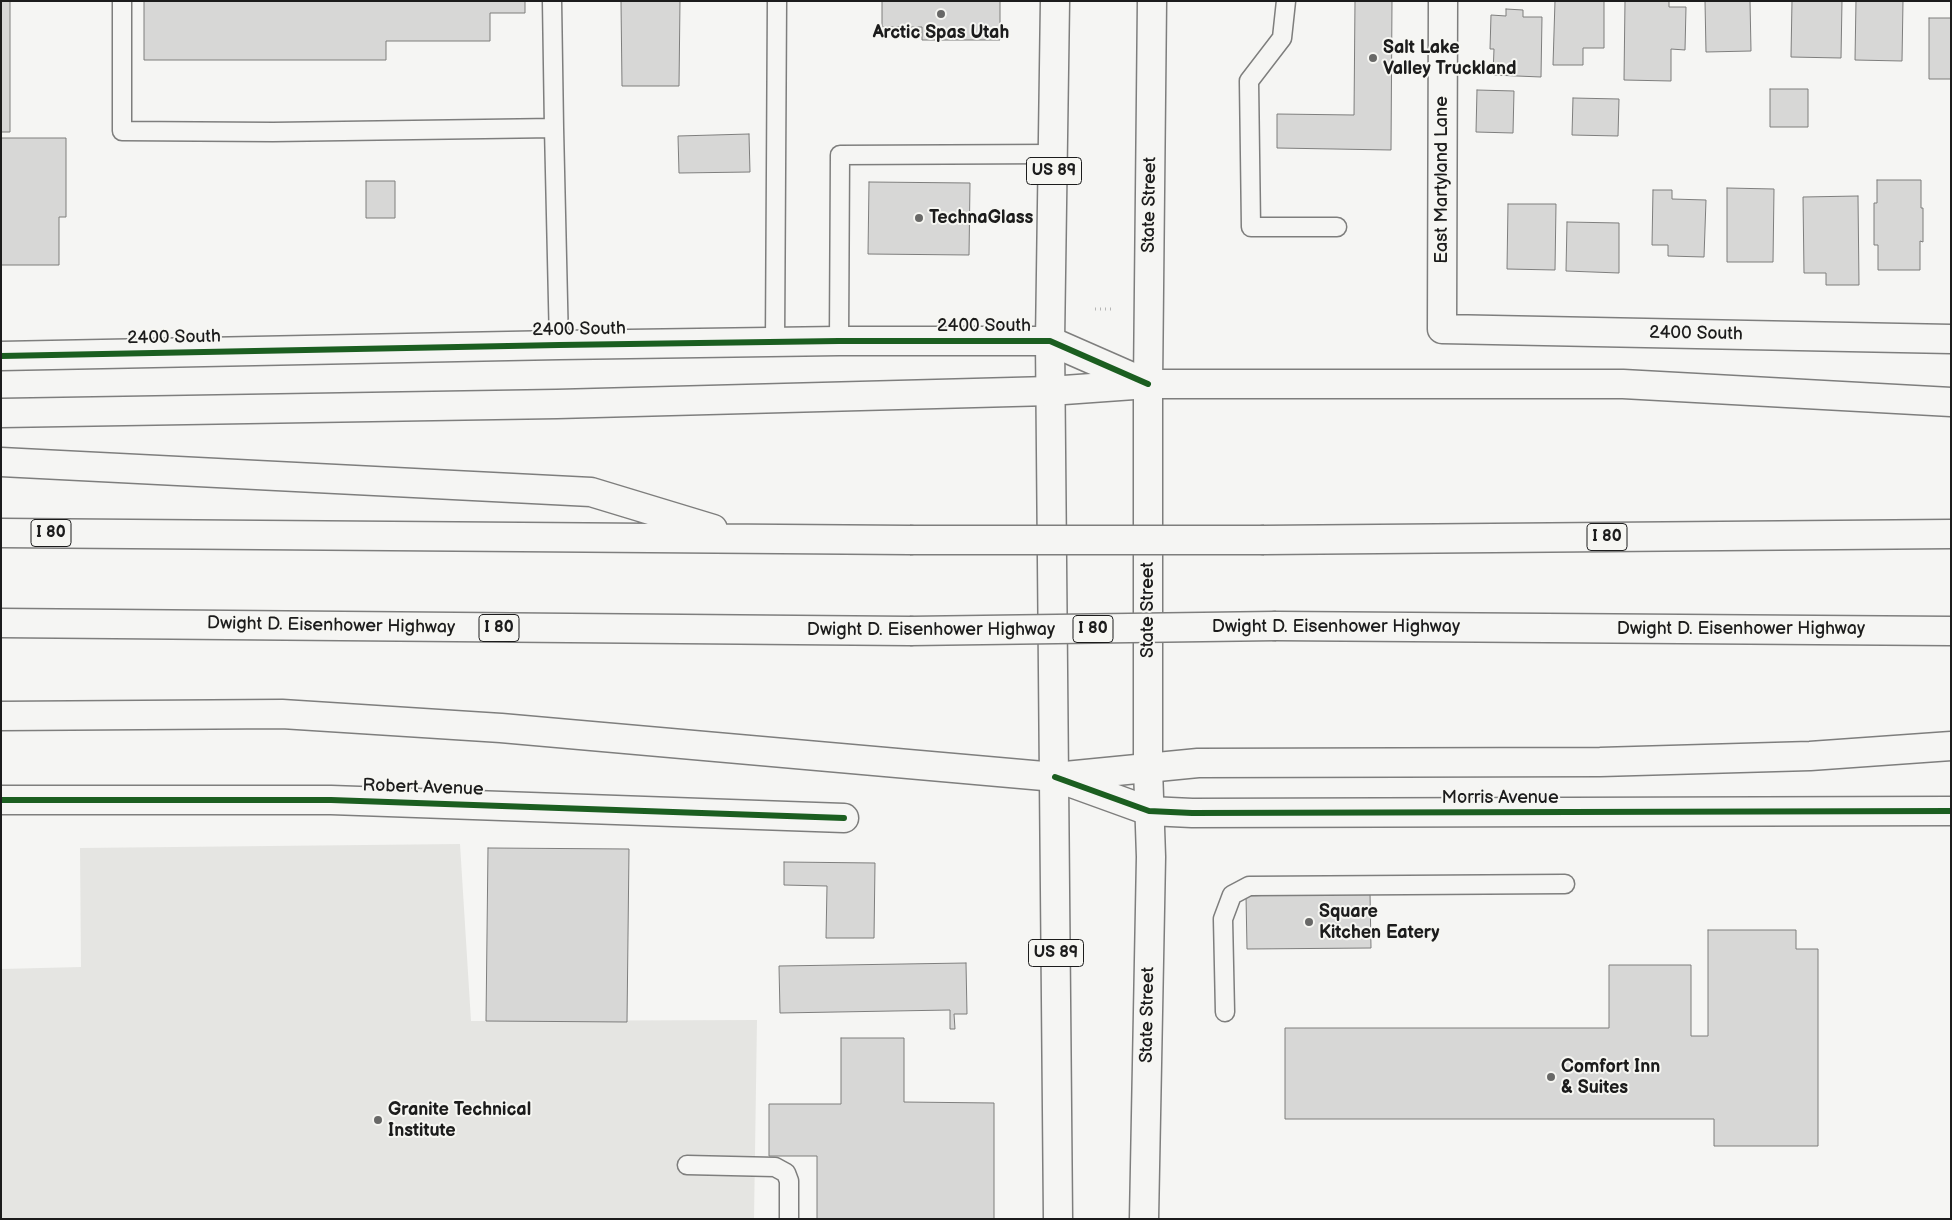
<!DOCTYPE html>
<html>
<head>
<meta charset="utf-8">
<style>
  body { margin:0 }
  #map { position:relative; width:1952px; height:1220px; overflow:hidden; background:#f5f5f3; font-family:"Balsamiq Sans",sans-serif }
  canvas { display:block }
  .frame { position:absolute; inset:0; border:2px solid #1c1c1c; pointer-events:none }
</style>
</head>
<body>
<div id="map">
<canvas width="1952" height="1220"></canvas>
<div class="frame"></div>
</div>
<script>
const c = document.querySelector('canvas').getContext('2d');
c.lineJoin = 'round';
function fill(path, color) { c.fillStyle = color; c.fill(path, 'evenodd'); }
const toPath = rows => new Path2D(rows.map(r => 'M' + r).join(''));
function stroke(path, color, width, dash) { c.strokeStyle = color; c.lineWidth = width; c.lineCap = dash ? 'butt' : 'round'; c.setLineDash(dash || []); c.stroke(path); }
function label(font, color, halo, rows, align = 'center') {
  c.font = font + ' "Balsamiq Sans",sans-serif'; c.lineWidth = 4; c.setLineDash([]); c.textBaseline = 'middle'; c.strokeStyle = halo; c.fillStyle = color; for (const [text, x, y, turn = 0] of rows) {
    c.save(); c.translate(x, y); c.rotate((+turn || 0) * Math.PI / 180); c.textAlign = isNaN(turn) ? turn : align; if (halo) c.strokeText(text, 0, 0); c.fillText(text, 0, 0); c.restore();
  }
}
const built = toPath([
  [460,844,471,1021,757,1020,754,1219,1,1219,1,969,81,967,80,848]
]);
const building = toPath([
  [1,1,10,1,10,132,1,132,1,1],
  [144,1,525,1,525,13,490,13,490,41,386,41,386,60,144,60,144,1],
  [621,1,680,1,679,86,622,86,621,1],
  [882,1,1000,1,1000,40,922,40,922,27,882,27,882,1],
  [1355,1,1392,1,1391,150,1277,148,1277,114,1354,115,1355,1],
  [1555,1,1604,1,1604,48,1583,48,1583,65,1553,65,1555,1],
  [1625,1,1669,1,1669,7,1686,7,1685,50,1671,49,1671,81,1624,80,1625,1],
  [1705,1,1750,1,1751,51,1706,52,1705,1],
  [1792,1,1842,1,1841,58,1791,57,1792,1],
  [1856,1,1903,1,1902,61,1855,60,1856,1],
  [1506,9,1523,10,1523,17,1542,17,1541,77,1493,75,1494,49,1490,49,1491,15,1506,16,1506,9],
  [1929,18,1951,18,1951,79,1929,79,1929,18],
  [1770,89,1808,89,1808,127,1770,127,1770,89],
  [1477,90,1514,91,1513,133,1476,132,1477,90],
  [1573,98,1619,99,1618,136,1572,135,1573,98],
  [749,134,750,172,679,173,678,136,749,134],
  [1,138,66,138,66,217,59,217,59,265,1,265,1,138],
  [1877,180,1921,180,1921,208,1923,208,1923,242,1920,241,1920,270,1878,270,1878,245,1874,245,1874,203,1877,203,1877,180],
  [366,181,395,181,395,218,366,218,366,181],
  [869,182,970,183,969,255,868,254,869,182],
  [1727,188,1774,189,1773,262,1727,262,1727,188],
  [1653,190,1672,190,1672,199,1706,200,1704,257,1668,256,1668,245,1652,245,1653,190],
  [1858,196,1859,285,1826,285,1826,273,1804,273,1803,197,1858,196],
  [1508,204,1556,204,1555,270,1507,269,1508,204],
  [1567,222,1619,223,1619,273,1566,271,1567,222],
  [488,848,629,849,627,1022,486,1021,488,848],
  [784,862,875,863,874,938,826,938,827,886,784,885,784,862],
  [1370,892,1371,948,1247,949,1246,896,1370,892],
  [1708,930,1796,930,1796,949,1818,949,1818,1146,1714,1146,1714,1119,1285,1119,1285,1028,1609,1028,1609,965,1691,965,1691,1036,1708,1036,1708,930],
  [966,963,967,1014,954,1014,955,1029,950,1029,950,1010,780,1013,779,966,966,963],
  [841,1038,904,1038,904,1102,994,1103,994,1219,817,1219,817,1156,769,1156,769,1104,841,1104,841,1038]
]);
const path = toPath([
  [1095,309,1115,309]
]);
const lane = toPath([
  [122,1,122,131,273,132,554,128,552,1],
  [1286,1,1282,38,1249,81,1251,227,1337,227],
  [554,128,559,345],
  [839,341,840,155,1054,154],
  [775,342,777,1],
  [1225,1012,1223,919,1232,895,1249,886,1565,884],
  [687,1165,775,1167,786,1173,789,1181,789,1219]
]);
const street = toPath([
  [1443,1,1442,329,1951,339],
  [1,356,559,345,839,341,1050,341,1148,384],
  [1,800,331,800,844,818]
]);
const secondary = toPath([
  [1055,777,1149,811,1192,813,1951,811]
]);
const primary = toPath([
  [1055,1,1050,341,1058,1219],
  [1144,1219,1151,857,1148,768,1148,384,1152,1]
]);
const highway = toPath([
  [1,413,557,404,1050,391,1148,384,1623,384,1951,402],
  [1,462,591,492,713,529],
  [1,533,910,540],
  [1264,540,1951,534],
  [1,623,910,631],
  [1276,626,1951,631],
  [1,716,282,714,501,728,1055,777,1198,763,1600,762,1810,756,1951,746]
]);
const highwayBridge = toPath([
  [910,540,1264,540],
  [910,631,1276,626]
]);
const cycleway = toPath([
  [1,356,559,345,839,341,1050,341,1148,384],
  [1055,777,1149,811,1192,813,1951,811],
  [1,800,331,800,844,818]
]);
const markers = [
  [941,14,5,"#686867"],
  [1373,58,5,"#686867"],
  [919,218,5,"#686867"],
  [1309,922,5,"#686867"],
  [1551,1077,5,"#686867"],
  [378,1120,5,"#686867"]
];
const shields = [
  [1054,171,55],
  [51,533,40],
  [1607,537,40],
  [499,628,40],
  [1093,629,40],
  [1056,953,55]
];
const shieldNames = [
  ["US 89",1054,171],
  ["I 80",51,533],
  ["I 80",1607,537],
  ["I 80",499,628],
  ["I 80",1093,629],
  ["US 89",1056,953]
];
const poiNames = [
  ["Arctic Spas Utah",941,33,"center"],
  ["Salt Lake",1383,48],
  ["Valley Truckland",1383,69],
  ["TechnaGlass",929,218],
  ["Square",1319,912],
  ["Kitchen Eatery",1319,933],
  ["Comfort Inn",1561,1067],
  ["& Suites",1561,1088],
  ["Granite Technical",388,1110],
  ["Institute",388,1131]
];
const streetNames = [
  ["East Martyland Lane",1442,180,-90],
  ["State Street",1150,205,-89],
  ["2400 South",984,326],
  ["2400 South",579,330,-1],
  ["2400 South",1696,334,1],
  ["2400 South",174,338,-1],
  ["State Street",1148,610,-90],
  ["Dwight D. Eisenhower Highway",331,626,1],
  ["Dwight D. Eisenhower Highway",1336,627],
  ["Dwight D. Eisenhower Highway",1741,629],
  ["Dwight D. Eisenhower Highway",931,630],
  ["Robert Avenue",423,788,2],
  ["Morris Avenue",1500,798],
  ["State Street",1148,1015,-89]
];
fill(built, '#e5e5e2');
fill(building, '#d7d7d6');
stroke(building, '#7e7e7d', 1);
stroke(lane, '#7e7e7d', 21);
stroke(street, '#7e7e7d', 31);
stroke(secondary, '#7e7e7d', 31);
stroke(primary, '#7e7e7d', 31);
stroke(highway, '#7e7e7d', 31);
stroke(path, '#b6b6b5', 3, [1, 4]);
stroke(lane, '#f5f5f3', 18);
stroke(street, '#f5f5f3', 28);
stroke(secondary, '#f5f5f3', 28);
stroke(primary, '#f5f5f3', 28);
stroke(highway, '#f5f5f3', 28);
stroke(highwayBridge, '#7e7e7d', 31, []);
stroke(highwayBridge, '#f5f5f3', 28);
stroke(cycleway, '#1b5e20', 6);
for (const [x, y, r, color] of markers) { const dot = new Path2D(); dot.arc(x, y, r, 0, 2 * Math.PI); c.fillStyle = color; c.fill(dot); stroke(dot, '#f6f6f2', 2); }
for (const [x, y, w] of shields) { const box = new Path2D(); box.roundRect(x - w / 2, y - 13.5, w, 27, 4); c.fillStyle = '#f6f6f2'; c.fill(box); stroke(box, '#1c1c1c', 1); }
label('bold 16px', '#1c1c1c', null, shieldNames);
label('bold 18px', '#1c1c1c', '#f6f6f2', poiNames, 'left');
label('18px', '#1c1c1c', '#f6f6f2', streetNames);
</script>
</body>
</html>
